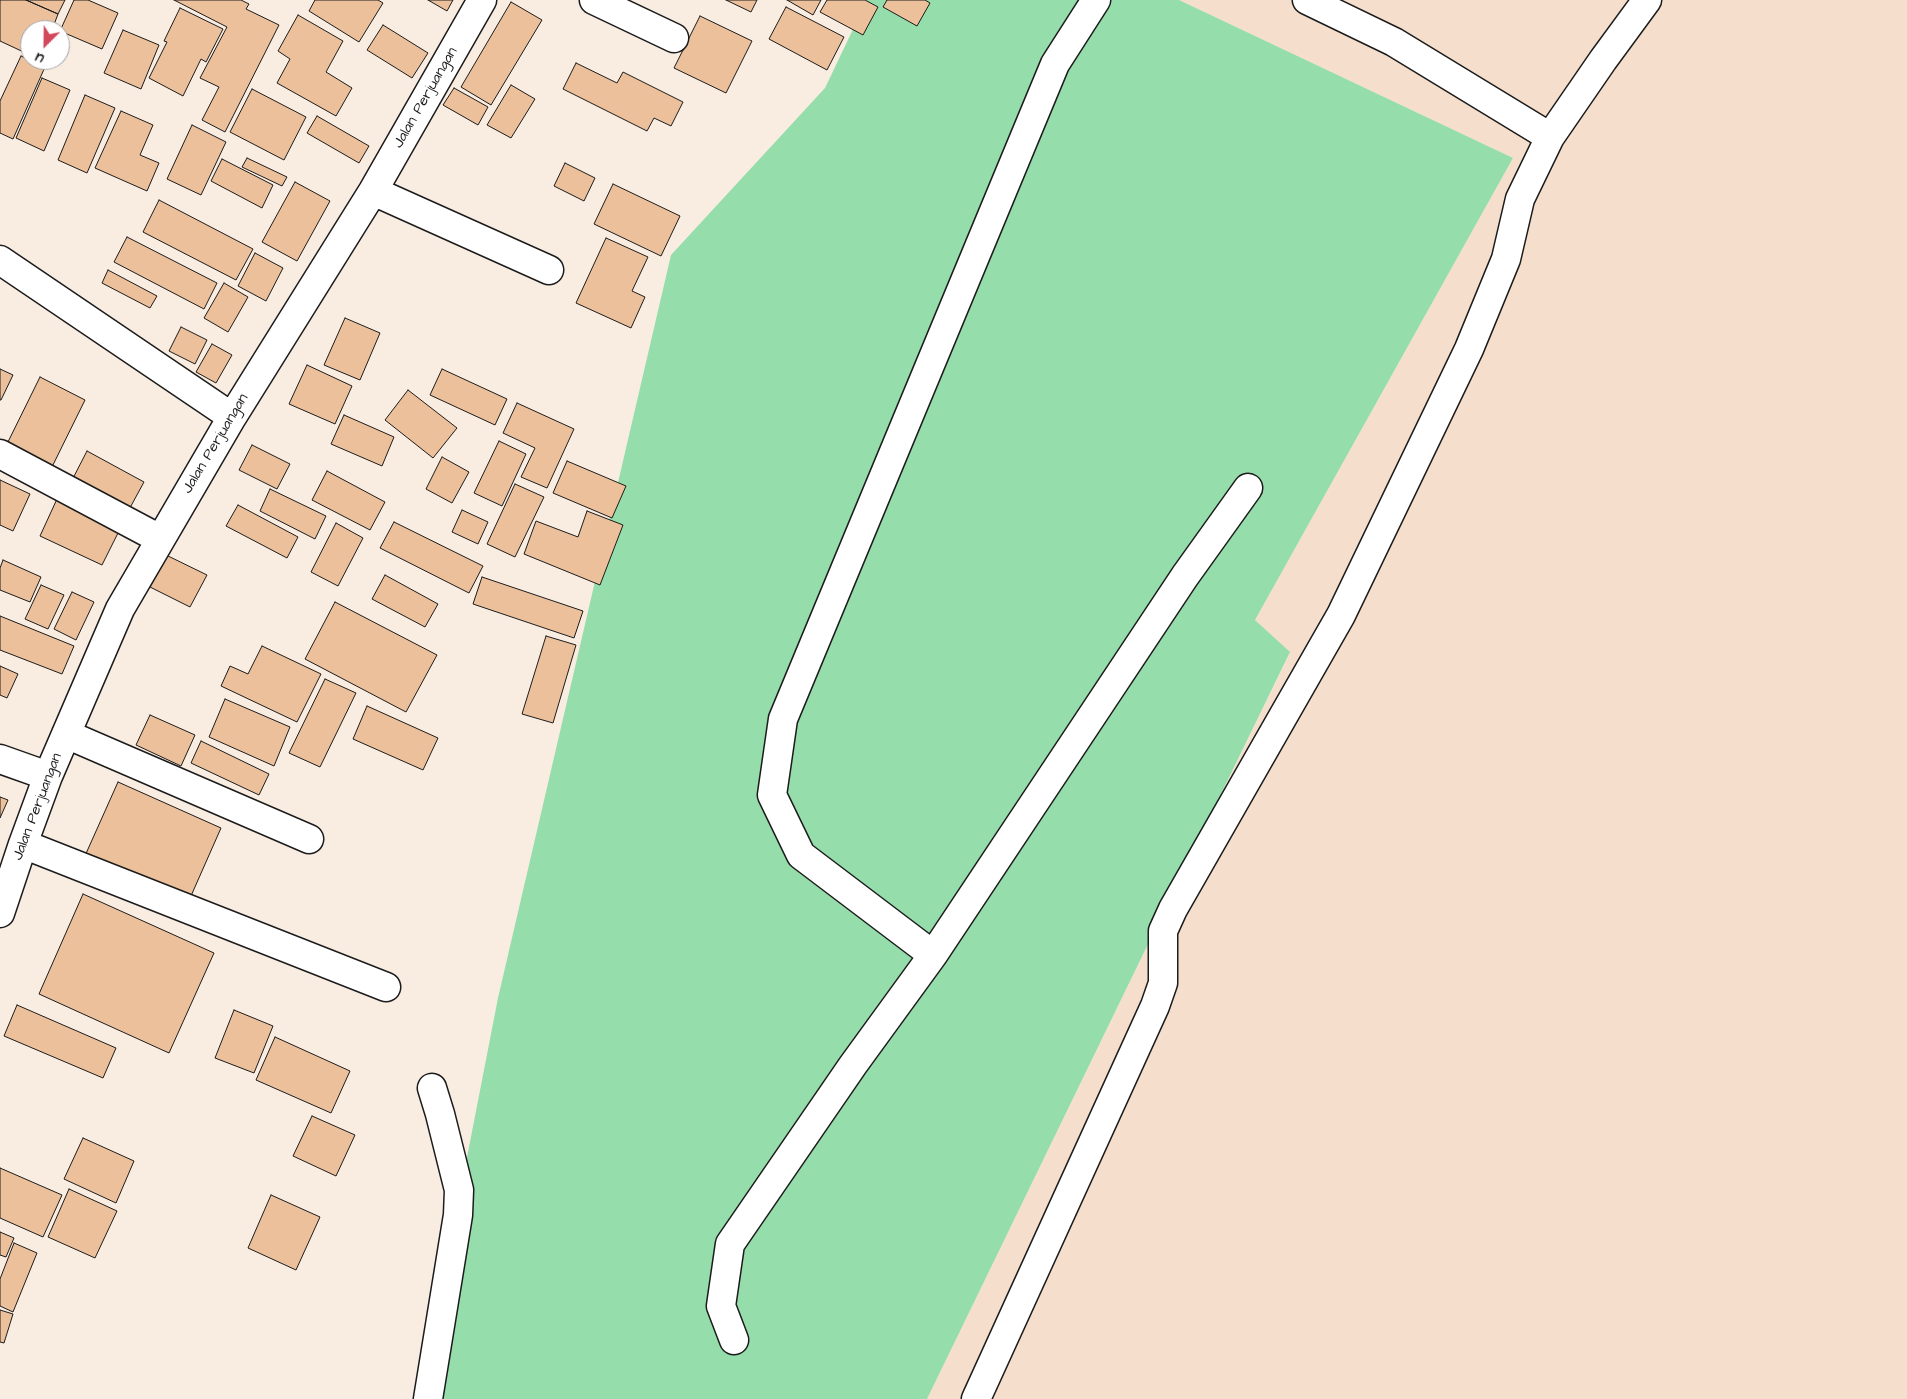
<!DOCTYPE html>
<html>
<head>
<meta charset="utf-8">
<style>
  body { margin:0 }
  #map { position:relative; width:1907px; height:1399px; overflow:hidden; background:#f9ece1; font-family:"Architects Daughter",sans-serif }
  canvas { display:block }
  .north { position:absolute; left:20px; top:20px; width:50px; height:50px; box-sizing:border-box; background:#fff; border:1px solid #a4a4a4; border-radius:50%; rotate:203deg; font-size:14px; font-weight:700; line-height:20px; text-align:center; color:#1c1c1c }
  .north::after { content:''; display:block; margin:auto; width:18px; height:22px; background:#d1495b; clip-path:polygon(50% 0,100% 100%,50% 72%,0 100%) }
</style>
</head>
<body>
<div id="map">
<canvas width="1907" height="1399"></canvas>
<div class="north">U</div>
</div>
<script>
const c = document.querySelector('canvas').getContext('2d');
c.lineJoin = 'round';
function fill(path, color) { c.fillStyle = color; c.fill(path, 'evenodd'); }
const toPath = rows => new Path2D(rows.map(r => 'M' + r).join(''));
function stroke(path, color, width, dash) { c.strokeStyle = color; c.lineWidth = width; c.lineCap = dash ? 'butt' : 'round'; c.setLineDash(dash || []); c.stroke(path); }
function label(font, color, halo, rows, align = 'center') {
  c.font = font + ' "Architects Daughter",sans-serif'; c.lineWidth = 4; c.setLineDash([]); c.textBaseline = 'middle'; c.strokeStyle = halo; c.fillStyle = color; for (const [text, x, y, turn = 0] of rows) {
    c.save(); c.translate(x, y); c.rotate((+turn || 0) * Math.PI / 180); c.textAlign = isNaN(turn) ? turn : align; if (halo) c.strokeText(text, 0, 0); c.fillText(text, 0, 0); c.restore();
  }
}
const built = toPath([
  [1179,0,1907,0,1907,1399,927,1399,1290,653,1255,620,1513,158]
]);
const green = toPath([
  [867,0,1179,0,1513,158,1255,620,1290,652,927,1399,420,1399,498,998,671,255,825,88]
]);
const building = toPath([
  [0,0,26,0,58,14,52,30,30,30,30,55,0,41,0,0],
  [26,0,65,0,58,14,26,0],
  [74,0,88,0,118,13,102,49,60,31,74,0],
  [174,0,241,0,249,4,246,9,279,25,225,132,202,120,219,87,200,78,227,27,174,0],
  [315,0,378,0,383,3,359,42,309,11,315,0],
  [428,0,453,0,447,11,428,0],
  [726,0,757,0,751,12,726,0],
  [787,0,821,0,813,15,787,0],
  [827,0,865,0,878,7,863,35,820,12,827,0],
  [887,0,925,0,930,3,917,26,883,7,887,0],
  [511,2,542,20,491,105,461,87,511,2],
  [786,7,844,37,827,70,769,39,786,7],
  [180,8,223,29,206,62,201,59,183,96,149,78,167,42,164,41,180,8],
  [298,15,343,41,326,72,352,88,336,116,277,83,290,59,278,51,298,15],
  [700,16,752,41,726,93,674,68,700,16],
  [383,25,428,53,412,78,367,50,383,25],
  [123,30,159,45,141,89,104,73,123,30],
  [21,56,45,67,13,139,0,133,0,101,21,56],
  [576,63,617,83,623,72,683,102,671,126,654,118,647,131,563,89,576,63],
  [42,78,70,90,44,151,16,138,42,78],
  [511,85,535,99,511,138,487,125,511,85],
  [454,88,488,107,478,125,443,105,454,88],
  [252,89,306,117,284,160,230,132,252,89],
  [85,95,115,108,87,173,58,160,85,95],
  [121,111,153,125,140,155,159,163,147,191,95,168,121,111],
  [317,116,369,146,359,163,307,133,317,116],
  [192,125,226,142,201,195,167,179,192,125],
  [247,158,287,177,282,186,242,167,247,158],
  [222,159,273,185,262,208,211,181,222,159],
  [565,163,595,178,584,201,554,186,565,163],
  [295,182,330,201,297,261,262,242,295,182],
  [613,184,680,216,661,256,594,224,613,184],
  [159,200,253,249,236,280,143,232,159,200],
  [127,237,217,283,204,309,114,262,127,237],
  [606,238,648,257,632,291,645,297,631,328,576,303,606,238],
  [255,253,283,268,266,301,238,286,255,253],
  [108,270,157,296,150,308,102,283,108,270],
  [224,283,248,297,228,332,204,318,224,283],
  [345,318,380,333,360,380,324,365,345,318],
  [181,327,207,340,195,364,169,351,181,327],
  [212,344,232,355,216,383,196,372,212,344],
  [307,365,352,386,335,424,289,404,307,365],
  [0,369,13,375,1,400,0,400,0,369],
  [442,369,507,399,495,425,430,395,442,369],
  [40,377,85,400,49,473,4,450,40,377],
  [408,390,457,428,433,458,385,420,408,390],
  [517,403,574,429,547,488,521,477,535,448,503,433,517,403],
  [344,415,394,437,382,466,331,444,344,415],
  [499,441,526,454,502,506,474,493,499,441],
  [252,445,290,464,277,489,239,470,252,445],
  [87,451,144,482,125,517,69,486,87,451],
  [442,457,469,472,452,503,426,489,442,457],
  [567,461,626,486,612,518,553,493,567,461],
  [327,471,385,502,370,530,312,500,327,471],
  [0,480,30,494,13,531,0,525,0,480],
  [515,484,544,497,515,557,487,544,515,484],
  [270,489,326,516,315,539,260,511,270,489],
  [57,499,120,529,102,565,40,536,57,499],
  [238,505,298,537,287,558,226,526,238,505],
  [462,510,488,522,478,544,452,532,462,510],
  [587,511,623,525,600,585,524,554,536,521,578,537,587,511],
  [394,522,483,566,469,593,380,548,394,522],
  [336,523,363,538,338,586,311,572,336,523],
  [166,555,207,575,190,607,150,587,166,555],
  [3,560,41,577,30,602,0,590,0,568,3,560],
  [385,575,438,604,425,627,372,599,385,575],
  [482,577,583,611,574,638,473,604,482,577],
  [41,585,64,595,48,629,25,619,41,585],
  [72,592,94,602,76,640,54,629,72,592],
  [335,602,437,655,406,712,305,659,335,602],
  [0,616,74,646,62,674,0,650,0,616],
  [546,636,576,645,553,723,522,714,546,636],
  [262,646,321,674,297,722,221,686,230,666,248,674,262,646],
  [0,666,18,674,7,698,0,695,0,666],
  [325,679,356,693,320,767,289,753,325,679],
  [225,699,290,727,274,766,209,737,225,699],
  [367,706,438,738,423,770,353,739,367,706],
  [150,715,195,735,181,766,136,745,150,715],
  [201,741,269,774,259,795,191,763,201,741],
  [118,782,221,828,187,905,84,858,118,782],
  [0,797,8,800,0,818,0,797],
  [83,894,214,953,169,1053,39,994,83,894],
  [17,1005,116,1048,103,1078,4,1036,17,1005],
  [234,1010,273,1026,254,1073,215,1058,234,1010],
  [275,1037,350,1071,331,1113,256,1080,275,1037],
  [312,1116,355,1135,336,1176,293,1156,312,1116],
  [83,1138,134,1161,116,1203,64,1179,83,1138],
  [0,1168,62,1195,43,1237,0,1218,0,1168],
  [69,1189,117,1211,95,1258,48,1237,69,1189],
  [271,1195,320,1217,296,1270,248,1248,271,1195],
  [0,1232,14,1238,6,1257,0,1255,0,1232],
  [14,1243,37,1253,13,1312,0,1306,0,1279,14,1243],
  [0,1310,13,1314,4,1343,0,1342,0,1310]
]);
const minor = toPath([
  [594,0,674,38],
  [1307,0,1394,42,1550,137],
  [373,191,549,270],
  [0,260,232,417],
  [0,454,160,539],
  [66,734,309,839],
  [0,759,48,776],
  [23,844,386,987],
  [0,913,23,844,48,776,120,609,232,417,373,191,482,0],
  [933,955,801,855,772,795,783,719,1055,64,1096,0],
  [734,1340,721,1306,730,1244,853,1065,933,955,1185,576,1248,488],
  [428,1399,458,1215,459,1190,440,1114,432,1088],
  [976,1399,1155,1006,1163,983,1163,931,1173,909,1341,615,1469,349,1506,259,1520,199,1550,137,1603,60,1647,0]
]);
const streetNames = [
  ["Jalan Perjuangan",426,98,-60],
  ["Jalan Perjuangan",216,444,-59],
  ["Jalan Perjuangan",38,807,-69]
];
fill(built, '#f5dfcc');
fill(green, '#95ddab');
fill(building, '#ecc09b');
stroke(building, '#1c1c1c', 1);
stroke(minor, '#1c1c1c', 31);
stroke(minor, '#fff', 28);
label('15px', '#1c1c1c', '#fff', streetNames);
</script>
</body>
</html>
